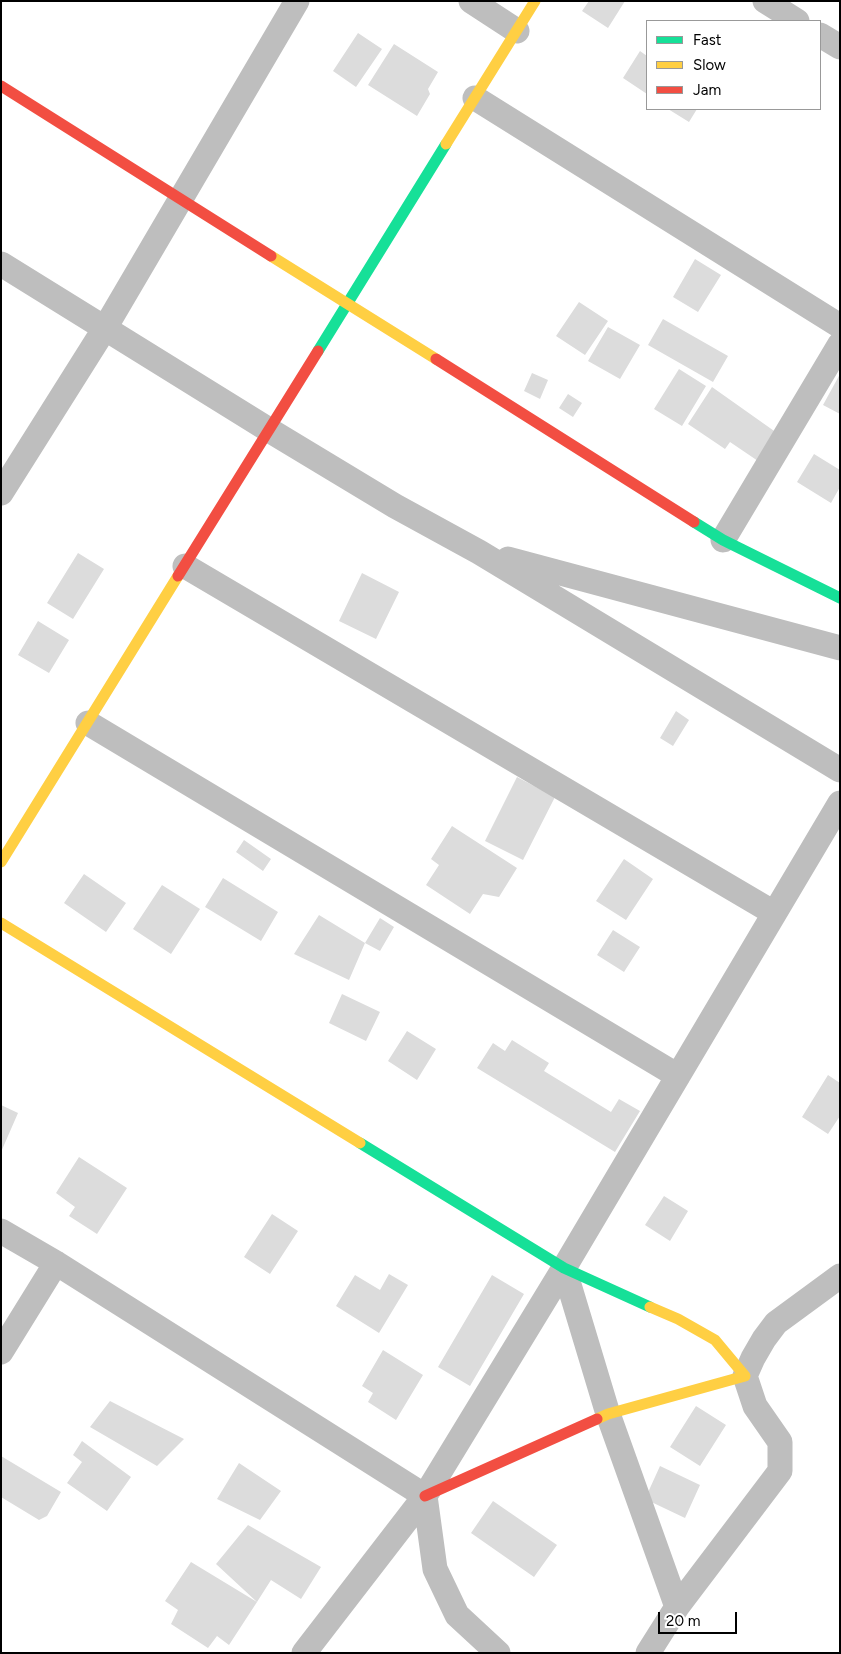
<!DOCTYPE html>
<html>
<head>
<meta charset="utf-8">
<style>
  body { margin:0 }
  #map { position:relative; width:841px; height:1654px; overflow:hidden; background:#fff; font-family:Figtree,sans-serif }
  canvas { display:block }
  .frame { position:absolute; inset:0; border:2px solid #000; pointer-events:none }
  .legend { position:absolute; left:646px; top:20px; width:175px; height:90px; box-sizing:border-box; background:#fff; border:1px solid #999; margin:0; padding:6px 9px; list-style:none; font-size:15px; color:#000 }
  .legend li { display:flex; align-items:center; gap:10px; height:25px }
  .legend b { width:25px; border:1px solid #999 }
  .scale { position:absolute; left:658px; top:1612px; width:79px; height:22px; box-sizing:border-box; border:2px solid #000; border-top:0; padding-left:6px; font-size:15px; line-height:18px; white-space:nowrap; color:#000; -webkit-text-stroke:4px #fff; paint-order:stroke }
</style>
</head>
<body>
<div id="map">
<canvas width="841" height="1654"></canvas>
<div class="frame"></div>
<ul class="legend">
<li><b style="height:6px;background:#16e098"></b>Fast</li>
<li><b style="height:6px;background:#ffcf43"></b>Slow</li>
<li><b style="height:6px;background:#f24e42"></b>Jam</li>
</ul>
<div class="scale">20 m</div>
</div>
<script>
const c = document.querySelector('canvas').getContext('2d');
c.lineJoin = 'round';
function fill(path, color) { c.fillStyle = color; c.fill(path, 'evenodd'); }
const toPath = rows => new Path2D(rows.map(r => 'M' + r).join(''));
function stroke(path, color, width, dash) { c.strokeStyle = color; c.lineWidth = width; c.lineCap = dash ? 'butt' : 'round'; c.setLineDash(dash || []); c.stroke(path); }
const building = toPath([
  [589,1,625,1,608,28,582,11],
  [358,33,382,49,356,87,333,71],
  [394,44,438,72,428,89,430,94,417,116,368,85],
  [640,51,647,56,647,94,623,78],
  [668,109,697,109,689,122],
  [695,259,721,275,698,312,673,297],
  [579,302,608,321,585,355,556,336],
  [663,319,728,356,713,382,648,345],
  [608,327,640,345,620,379,588,361],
  [679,369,706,386,682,426,654,409],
  [532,373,548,380,540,399,524,391],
  [840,374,840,414,823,405],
  [712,387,777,433,758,461,730,442,725,449,688,424],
  [568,394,582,403,573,417,559,408],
  [814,454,840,470,840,487,831,503,797,482],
  [78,553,104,569,73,619,47,603],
  [362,573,399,592,376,639,339,621],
  [38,621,69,640,49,673,18,655],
  [676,711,689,720,673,746,660,738],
  [517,777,555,797,523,860,485,841],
  [452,826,517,868,499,897,483,894,470,914,426,885,439,865,431,859],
  [244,840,271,859,263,871,236,852],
  [624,859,653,879,626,920,596,901],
  [84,874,126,903,106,932,64,903],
  [223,878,278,912,261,941,205,907],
  [162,885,200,909,171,954,133,929],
  [319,915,365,943,349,980,294,954],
  [380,918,394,927,380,951,365,943],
  [613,930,640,947,624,972,597,955],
  [342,994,380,1012,366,1041,329,1023],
  [407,1031,436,1049,417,1080,388,1061],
  [512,1040,549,1063,544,1071,611,1112,619,1099,640,1111,615,1152,477,1068,493,1043,505,1051],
  [828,1075,840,1083,840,1116,828,1134,802,1117],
  [1,1105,18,1113,1,1152],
  [79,1157,127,1188,97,1234,69,1216,75,1207,56,1193],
  [664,1196,688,1211,670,1241,645,1225],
  [272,1214,298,1231,270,1274,244,1257],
  [389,1274,408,1285,379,1333,336,1306,355,1275,380,1290],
  [492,1275,524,1294,470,1386,438,1367],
  [383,1350,423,1375,396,1420,368,1402,373,1393,362,1386],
  [110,1401,184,1439,157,1466,90,1427],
  [696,1406,726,1425,700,1466,670,1447],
  [82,1441,131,1477,107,1511,67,1483,82,1462,73,1455],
  [1,1456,61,1492,47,1516,39,1520,1,1497],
  [239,1463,281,1491,260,1520,217,1499],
  [660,1466,700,1485,685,1518,645,1499],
  [493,1501,557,1545,534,1577,471,1533],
  [248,1525,321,1567,301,1599,271,1580,257,1602,216,1564],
  [191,1562,257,1602,229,1645,217,1636,208,1648,171,1624,178,1610,165,1601]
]);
const street = toPath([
  [471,1,517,31],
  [765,1,797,21],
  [820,35,840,47],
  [475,98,840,326],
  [1,264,269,430,395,506,479,552,840,770],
  [1,493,105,328,297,1],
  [723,540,840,344],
  [508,559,840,648],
  [185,566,774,913],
  [88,723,678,1076],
  [1,1231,56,1263,425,1496,435,1569,457,1615,498,1653],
  [564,1268,608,1414,677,1607],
  [1,1352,56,1263],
  [304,1653,425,1496,564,1268,840,803],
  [648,1653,677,1607,780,1471,780,1442,755,1406,745,1376,753,1358,764,1339,776,1323,840,1276]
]);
const fast = toPath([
  [318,351,446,144],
  [694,522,723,540,840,598],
  [360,1143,564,1268,650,1307]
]);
const slow = toPath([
  [446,144,535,1],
  [271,256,436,359],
  [1,862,178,576],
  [1,923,360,1143],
  [597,1419,608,1414,745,1376,715,1340,678,1319,650,1307]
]);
const jam = toPath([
  [1,86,271,256],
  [436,359,694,522],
  [178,576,318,351],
  [425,1496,597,1419]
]);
fill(building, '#dcdcdc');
stroke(street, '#bebebe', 25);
stroke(fast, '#16e098', 11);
stroke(slow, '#ffcf43', 11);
stroke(jam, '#f24e42', 11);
</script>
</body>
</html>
